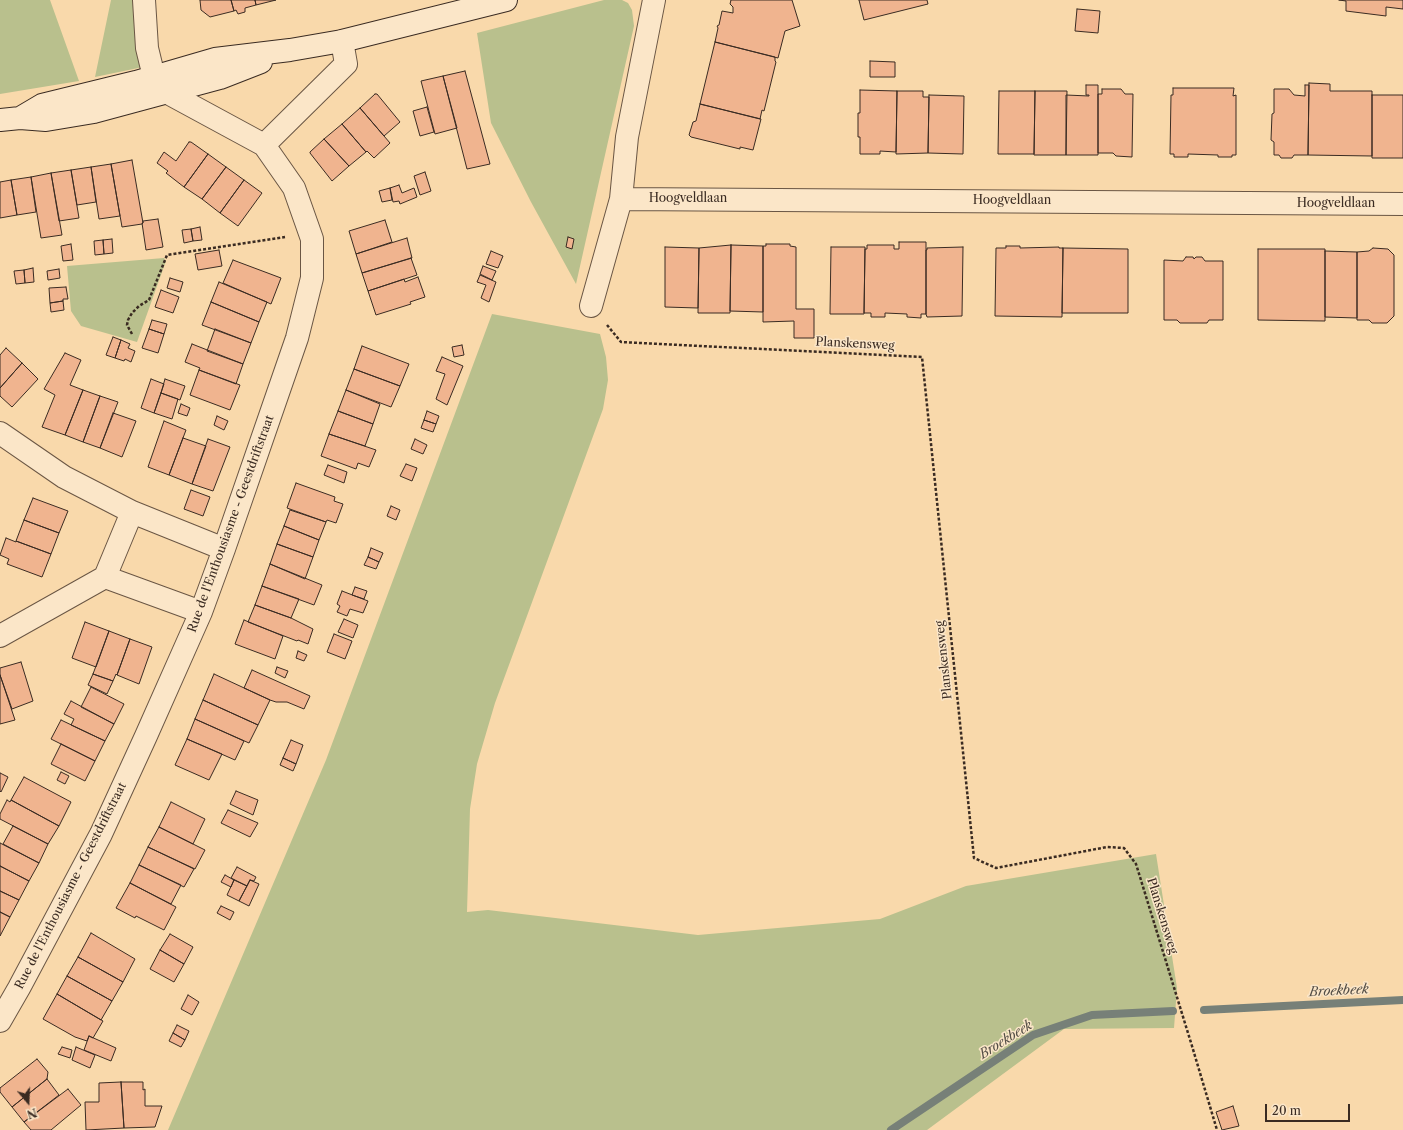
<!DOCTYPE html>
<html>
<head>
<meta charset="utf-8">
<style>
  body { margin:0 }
  #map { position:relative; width:1403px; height:1130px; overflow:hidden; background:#f9d9ab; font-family:"Libre Caslon Text",serif }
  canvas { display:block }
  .north { position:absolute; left:8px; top:1082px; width:40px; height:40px; -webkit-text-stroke:3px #fbe6c8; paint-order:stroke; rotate:161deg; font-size:11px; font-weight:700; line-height:16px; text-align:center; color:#3a2b22 }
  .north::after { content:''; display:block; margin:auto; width:14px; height:18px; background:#3a2b22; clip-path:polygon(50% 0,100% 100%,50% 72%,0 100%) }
  .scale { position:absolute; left:1265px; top:1104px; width:85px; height:18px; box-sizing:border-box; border:2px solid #3a2b22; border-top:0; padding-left:5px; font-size:12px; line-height:14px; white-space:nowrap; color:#3a2b22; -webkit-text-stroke:3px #fbe6c8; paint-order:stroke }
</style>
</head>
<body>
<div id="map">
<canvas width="1403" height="1130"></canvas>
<div class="north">N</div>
<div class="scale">20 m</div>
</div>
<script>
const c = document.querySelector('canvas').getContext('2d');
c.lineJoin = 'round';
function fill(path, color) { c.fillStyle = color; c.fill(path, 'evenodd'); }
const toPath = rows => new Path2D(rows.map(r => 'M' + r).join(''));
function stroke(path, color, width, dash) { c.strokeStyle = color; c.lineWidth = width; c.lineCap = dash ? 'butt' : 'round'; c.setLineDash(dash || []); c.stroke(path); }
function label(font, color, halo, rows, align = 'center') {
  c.font = font + ' "Libre Caslon Text",serif'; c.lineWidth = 3; c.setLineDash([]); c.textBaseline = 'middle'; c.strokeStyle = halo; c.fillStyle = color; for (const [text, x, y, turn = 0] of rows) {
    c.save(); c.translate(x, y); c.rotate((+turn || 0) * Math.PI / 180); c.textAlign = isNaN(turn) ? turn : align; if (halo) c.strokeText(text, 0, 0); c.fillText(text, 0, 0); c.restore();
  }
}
const green = toPath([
  [0,0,50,0,79,81,0,94],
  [111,0,137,0,143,67,95,77],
  [604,0,622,0,628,3,632,10,634,26,576,284,531,202,491,123,477,33],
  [164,258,166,261,137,342,81,326,71,311,67,266],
  [492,314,600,334,606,357,608,380,603,409,495,703,477,764,470,809,467,912,488,910,698,935,880,919,966,886,1156,854,1177,988,1174,1028,1064,1029,927,1130,168,1130,326,760]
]);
const stream = toPath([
  [1204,1010,1403,1000],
  [891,1130,1033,1035,1092,1015,1173,1011]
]);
const building = toPath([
  [200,0,231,0,234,11,210,17,201,10,200,0],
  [231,0,255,0,256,5,245,8,245,12,238,14,236,10,234,11,231,0],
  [255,0,276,0,256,5,255,0],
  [731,0,792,0,800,26,785,31,778,58,715,42,718,28,717,26,719,25,722,11,733,13,733,7,730,4,731,0],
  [859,0,927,0,928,4,864,20,859,0],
  [1339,0,1403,0,1403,9,1386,7,1386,16,1346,11,1346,1,1339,0],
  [1077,9,1100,11,1098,33,1075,31,1077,9],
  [715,42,775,57,775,61,776,62,764,111,762,110,760,119,700,104,715,42],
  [870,61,895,62,895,77,870,77,870,61],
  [465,71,490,164,467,169,443,76,465,71],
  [443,76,457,128,435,134,421,81,443,76],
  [1309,83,1330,84,1330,91,1372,91,1372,156,1308,155,1309,83],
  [1086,85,1098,85,1098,155,1066,155,1066,95,1089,96,1089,95,1086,95,1086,85],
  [1305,85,1309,85,1308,155,1294,155,1292,158,1281,158,1279,155,1274,155,1274,142,1271,140,1272,114,1274,113,1274,89,1289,89,1294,95,1305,96,1305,85],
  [1173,88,1234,88,1233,96,1236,95,1236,155,1232,155,1232,157,1218,157,1218,155,1188,154,1188,157,1174,157,1174,154,1170,154,1171,95,1173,95,1173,88],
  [1102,89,1121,89,1125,94,1133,94,1132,157,1116,156,1113,153,1098,153,1098,94,1102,94,1102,89],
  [860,90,897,91,896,152,880,151,880,154,860,154,860,137,858,137,858,113,860,113,860,90],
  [897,91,923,91,923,97,929,97,928,153,896,154,897,91],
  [999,91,1035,91,1034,154,998,154,999,91],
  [1035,91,1067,91,1066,155,1034,155,1035,91],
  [375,94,377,94,400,122,384,136,360,108,375,94],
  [929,95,964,96,963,154,928,153,929,95],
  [1372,95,1403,95,1403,158,1372,158,1372,95],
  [700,104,761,119,753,150,740,147,740,149,691,137,689,135,693,122,696,121,700,104],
  [427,107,434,132,420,136,413,111,427,107],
  [360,108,390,143,374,158,367,151,366,152,342,124,360,108],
  [342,124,366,152,349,166,324,139,342,124],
  [324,139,349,166,332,181,310,153,310,152,324,139],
  [189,142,191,142,208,154,184,187,166,173,168,171,157,163,164,152,176,161,189,142],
  [208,154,226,167,202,199,184,187,208,154],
  [132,160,143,223,142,224,122,227,111,164,132,160],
  [111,164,120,216,99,219,91,167,111,164],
  [91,167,96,202,77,205,71,170,91,167],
  [226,167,244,180,220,213,202,199,226,167],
  [71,170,79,218,59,221,51,173,71,170],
  [425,172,431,191,420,195,414,176,425,172],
  [51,173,62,235,41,238,31,177,51,173],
  [31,177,36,212,17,215,11,180,31,177],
  [11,180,17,215,0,218,0,182,11,180],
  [244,180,262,193,238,226,220,213,244,180],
  [399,185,402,193,414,188,417,197,400,204,399,201,393,202,390,188,399,185],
  [390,188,392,200,382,202,379,191,390,188],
  [158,219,163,247,146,250,142,223,143,223,143,221,158,219],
  [385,220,392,242,356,254,349,231,385,220],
  [200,227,202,240,193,241,191,229,200,227],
  [191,229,193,241,184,243,182,230,191,229],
  [568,237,574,239,572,249,566,247,568,237],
  [407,238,412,258,362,273,356,254,407,238],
  [112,239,113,253,104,254,103,240,112,239],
  [103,240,104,254,95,255,94,241,103,240],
  [899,242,926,242,926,314,921,314,921,318,907,317,907,314,885,313,885,317,871,317,871,313,864,313,865,249,867,249,867,245,894,245,894,249,899,249,899,242],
  [71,244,73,260,63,261,61,246,71,244],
  [766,244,790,244,790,246,796,247,796,309,814,309,814,338,794,338,794,321,763,322,763,246,766,246,766,244],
  [731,245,730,313,698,313,699,248,731,245],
  [731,245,763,246,763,312,730,311,731,245],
  [1006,246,1020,246,1020,248,1059,247,1059,248,1063,248,1062,317,995,316,996,248,1006,248,1006,246],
  [665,247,699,248,698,308,665,307,665,247],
  [831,247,865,247,864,314,830,314,831,247],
  [963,247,962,316,927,317,926,314,926,250,927,250,927,248,963,247],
  [1063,248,1128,249,1128,313,1062,313,1063,248],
  [1373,248,1388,249,1394,255,1394,316,1387,323,1372,323,1369,320,1357,320,1357,252,1369,251,1373,248],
  [1258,249,1325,249,1325,321,1258,320,1258,249],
  [219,250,222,266,198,270,195,254,219,250],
  [491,251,503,256,498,268,486,264,491,251],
  [1325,251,1357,252,1357,318,1325,317,1325,251],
  [1186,257,1193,257,1194,259,1196,257,1202,257,1205,261,1223,261,1223,320,1209,320,1207,323,1180,323,1177,320,1164,320,1164,260,1183,261,1186,257],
  [411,258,417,275,368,291,362,273,411,258],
  [233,260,281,278,271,304,223,283,233,260],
  [483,266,496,271,492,280,480,274,483,266],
  [33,268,34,282,25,283,24,270,33,268],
  [59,269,60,278,48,280,47,271,59,269],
  [24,270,25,283,16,284,14,271,24,270],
  [480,275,496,282,489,302,481,298,486,285,477,282,480,275],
  [418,277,425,297,410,302,411,304,376,315,368,291,404,279,405,282,418,277],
  [170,278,183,282,180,292,167,288,170,278],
  [219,282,267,302,259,322,211,302,219,282],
  [66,287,68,299,63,299,63,301,50,303,49,288,66,287],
  [161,290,179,297,173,313,155,307,161,290],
  [63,301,64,310,51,312,50,303,63,301],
  [211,302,259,322,251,343,202,325,211,302],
  [152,320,167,324,164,334,149,329,152,320],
  [149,329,164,334,158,353,142,348,149,329],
  [215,329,251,343,243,364,207,351,215,329],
  [113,337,121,340,115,358,106,355,113,337],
  [121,340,130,344,128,348,135,351,131,362,125,359,124,361,115,358,121,340],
  [192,344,243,364,236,384,199,370,200,368,185,362,192,344],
  [462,345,464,355,454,357,452,347,462,345],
  [362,346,409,364,400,386,354,369,362,346],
  [6,348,22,363,0,388,0,355,6,348],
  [65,353,81,360,70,385,83,390,65,435,42,427,55,395,44,389,65,353],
  [442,357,463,366,447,405,436,399,445,374,436,371,442,357],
  [22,363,38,379,12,407,0,396,0,388,22,363],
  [354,369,400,386,391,407,346,390,354,369],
  [199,370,240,385,230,410,190,395,199,370],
  [151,379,164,384,154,413,141,408,151,379],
  [165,379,185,386,180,400,161,393,165,379],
  [83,390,100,396,83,442,65,435,83,390],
  [346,390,380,404,373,424,338,411,346,390],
  [161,393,178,399,172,419,154,413,161,393],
  [100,396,118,402,100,448,83,442,100,396],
  [181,404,190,408,187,416,178,413,181,404],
  [338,411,373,424,365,446,329,434,338,411],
  [427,411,439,416,436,424,424,420,427,411],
  [113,413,136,421,122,457,100,448,113,413],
  [217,416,228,421,224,430,214,425,217,416],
  [424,420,436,424,433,432,421,428,424,420],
  [164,421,186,430,169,475,148,467,164,421],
  [329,434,376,450,369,467,358,463,356,469,321,456,329,434],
  [183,438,206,446,192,484,169,475,183,438],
  [208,439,230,447,213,491,192,484,208,439],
  [415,439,427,445,423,454,411,449,415,439],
  [406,464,417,468,412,481,400,476,406,464],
  [328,465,347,472,344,483,324,475,328,465],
  [296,483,335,497,334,501,343,504,336,523,327,520,326,522,287,508,296,483],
  [191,490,210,497,203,516,184,509,191,490],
  [33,498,68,511,59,533,24,520,33,498],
  [391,506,400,510,396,520,387,516,391,506],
  [290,510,326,522,319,540,284,526,290,510],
  [24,520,59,533,51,554,16,541,24,520],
  [284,526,319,540,313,557,277,544,284,526],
  [6,538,16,542,16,541,51,554,42,577,7,564,9,559,0,555,6,538],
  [277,544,313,557,305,579,270,564,277,544],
  [371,548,383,553,379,562,368,557,371,548],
  [368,557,379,562,376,569,364,565,368,557],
  [270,564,322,585,314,605,262,586,270,564],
  [262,586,299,599,291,618,255,605,262,586],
  [355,587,367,591,364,599,352,595,355,587],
  [342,591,368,601,363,613,350,609,347,616,337,612,340,606,337,604,342,591],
  [255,605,291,618,313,629,308,644,298,640,297,641,248,622,255,605],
  [344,619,358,625,353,638,338,632,344,619],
  [244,620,283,636,275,659,235,644,244,620],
  [85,622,109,631,96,667,72,658,85,622],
  [109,631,130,639,117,675,116,674,113,681,93,674,109,631],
  [334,634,352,641,345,659,327,652,334,634],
  [130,639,152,647,139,684,117,675,130,639],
  [298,651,307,655,304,661,296,658,298,651],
  [21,662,33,701,12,709,0,675,0,668,21,662],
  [277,667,288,671,285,678,275,673,277,667],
  [252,670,310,696,304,709,287,702,276,702,270,700,244,688,252,670],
  [93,674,113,681,107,694,88,685,93,674],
  [214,674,270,700,258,725,203,700,214,674],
  [0,675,15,720,0,724,0,675],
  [91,687,124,704,114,724,81,707,91,687],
  [203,700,258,725,249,743,195,719,203,700],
  [71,701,114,724,105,741,71,725,74,719,64,714,71,701],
  [195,719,244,741,235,760,187,739,195,719],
  [61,720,105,741,95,761,51,739,61,720],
  [187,739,222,754,209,780,175,765,187,739],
  [291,740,303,745,296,764,283,758,291,740],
  [61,744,95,761,85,781,51,764,61,744],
  [283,758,296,764,293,771,280,765,283,758],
  [61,772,69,776,65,784,57,780,61,772],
  [0,773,8,777,1,792,0,791,0,773],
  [24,777,71,802,59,826,11,800,24,777],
  [236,791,258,800,253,815,230,804,236,791],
  [7,800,10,802,11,800,59,826,48,844,0,819,0,814,7,800],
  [171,802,205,819,193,844,159,827,171,802],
  [228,810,258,823,250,837,221,823,228,810],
  [13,826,48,844,39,863,3,844,13,826],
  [159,827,205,850,195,869,148,847,159,827],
  [0,843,39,863,29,881,0,866,0,843],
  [148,847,194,869,184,887,139,865,148,847],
  [139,865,181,885,171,904,130,883,139,865],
  [0,866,29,881,19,900,0,891,0,866],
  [237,867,256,877,254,881,250,880,247,886,231,878,237,867],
  [225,875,234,880,231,887,221,882,225,875],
  [234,880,247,886,239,901,227,895,234,880],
  [250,880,259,884,249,906,239,901,250,880],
  [130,883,176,907,164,930,136,916,135,918,116,908,130,883],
  [0,891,19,900,10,917,0,912,0,891],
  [221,906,234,912,230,920,217,913,221,906],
  [0,912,10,917,0,936,0,912],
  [91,933,135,959,123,982,78,957,91,933],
  [170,934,193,947,184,964,160,950,170,934],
  [160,950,184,964,174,982,150,969,160,950],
  [78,957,123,982,112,1001,67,976,78,957],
  [67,976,112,1001,101,1020,57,994,67,976],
  [57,994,103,1021,93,1038,89,1036,87,1041,75,1037,43,1019,57,994],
  [188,995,199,1002,192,1015,181,1009,188,995],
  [177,1025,189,1031,185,1040,173,1033,177,1025],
  [173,1033,185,1040,181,1047,169,1041,173,1033],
  [89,1036,116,1048,111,1061,84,1050,89,1036],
  [62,1047,72,1050,70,1058,58,1054,62,1047],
  [76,1047,95,1055,90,1068,72,1060,76,1047],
  [37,1059,48,1072,47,1079,12,1107,0,1092,0,1088,37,1059],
  [47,1079,59,1095,24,1122,12,1107,47,1079],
  [121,1082,124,1128,86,1130,85,1102,99,1102,99,1083,121,1082],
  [121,1082,143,1082,143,1090,145,1089,145,1106,162,1106,155,1127,124,1128,121,1082],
  [68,1089,81,1105,51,1130,31,1130,24,1122,68,1089],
  [1233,1106,1239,1126,1222,1130,1216,1112,1233,1106]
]);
const path = toPath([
  [607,325,621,342,922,357,974,858,996,868,1107,847,1124,848,1136,864,1192,1046,1217,1130],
  [132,334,127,325,128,320,132,313,139,306,149,300,167,255,285,237]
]);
const street = toPath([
  [264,145,346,64,342,41],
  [621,199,1403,204],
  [591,306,621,199,627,137,654,0],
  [0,433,64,477,132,512,224,549],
  [105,577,201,612],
  [105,577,132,512],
  [0,636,105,577],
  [0,1021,19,988,101,834,146,736,201,612,224,549,297,338,312,278,312,239,294,188,264,145,168,93,154,77,147,48,144,0]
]);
const secondary = toPath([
  [20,118,42,105,136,82,215,59,290,50,342,41,506,0],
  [0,120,20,118,46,120,94,112,220,78,261,62]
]);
const streetNames = [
  ["Hoogveldlaan",688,199],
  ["Hoogveldlaan",1012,201],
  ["Hoogveldlaan",1336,204],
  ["Planskensweg",855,344,3],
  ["Rue de l'Enthousiasme - Geestdriftstraat",231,524,-70],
  ["Planskensweg",944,660,-96],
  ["Rue de l'Enthousiasme - Geestdriftstraat",71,886,-63],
  ["Planskensweg",1162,916,73]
];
const waterNames = [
  ["Broekbeek",1339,991,-3],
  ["Broekbeek",1006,1040,-32]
];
fill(green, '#b9c08d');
stroke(stream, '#778078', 8);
fill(building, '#f0b48f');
stroke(building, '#3a2b22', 1);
stroke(street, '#6a5644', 24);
stroke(secondary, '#3a2b22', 24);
stroke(path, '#3a2b22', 2.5, [3, 2]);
stroke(street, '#fbe6c8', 22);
stroke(secondary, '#fbe6c8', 22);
label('12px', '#3a2b22', '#fbe6c8', streetNames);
label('italic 13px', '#544e46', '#fbe6c8', waterNames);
</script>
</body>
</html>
